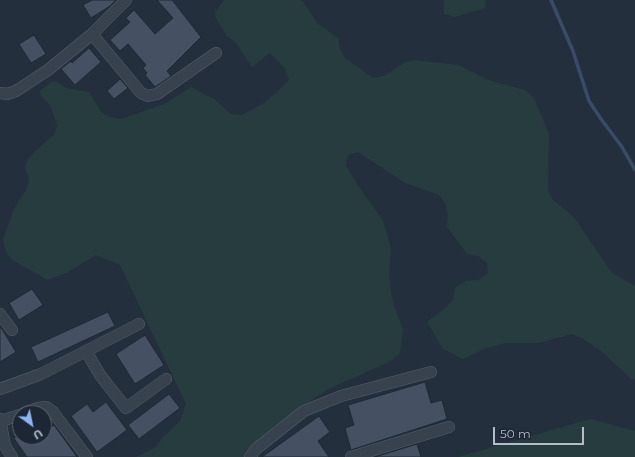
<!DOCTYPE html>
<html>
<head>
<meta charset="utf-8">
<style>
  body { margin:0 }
  #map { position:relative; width:635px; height:457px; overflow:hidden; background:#242f3e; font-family:Montserrat,sans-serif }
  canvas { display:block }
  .north { position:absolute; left:12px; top:405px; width:40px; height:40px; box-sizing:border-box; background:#1d2633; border:1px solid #59626f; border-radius:50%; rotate:147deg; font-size:11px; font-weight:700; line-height:16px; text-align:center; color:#b4bcc9 }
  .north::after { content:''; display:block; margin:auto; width:14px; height:18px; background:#8ab4f8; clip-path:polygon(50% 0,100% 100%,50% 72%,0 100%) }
  .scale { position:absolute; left:493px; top:427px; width:91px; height:18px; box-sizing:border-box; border:2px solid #b4bcc9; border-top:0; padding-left:5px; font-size:12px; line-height:14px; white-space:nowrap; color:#b4bcc9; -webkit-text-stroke:3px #1d2633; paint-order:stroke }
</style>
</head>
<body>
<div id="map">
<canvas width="635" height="457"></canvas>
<div class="north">U</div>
<div class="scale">50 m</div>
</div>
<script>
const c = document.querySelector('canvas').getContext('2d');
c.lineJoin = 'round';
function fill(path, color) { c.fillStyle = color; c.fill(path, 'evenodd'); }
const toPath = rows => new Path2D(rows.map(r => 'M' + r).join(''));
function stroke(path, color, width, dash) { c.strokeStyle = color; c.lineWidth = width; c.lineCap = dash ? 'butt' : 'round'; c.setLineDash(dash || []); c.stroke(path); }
const green = toPath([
  [224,0,302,0,317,23,338,38,340,49,345,58,373,78,384,76,404,63,415,60,458,65,491,81,525,90,534,98,549,134,548,190,552,199,574,217,612,273,635,286,635,379,632,380,601,351,582,338,572,334,539,343,505,343,484,349,463,359,443,349,427,322,445,308,453,300,455,288,466,281,478,280,488,273,487,263,478,256,467,254,447,227,448,216,446,205,439,195,405,183,358,152,348,155,346,166,363,193,383,220,391,249,389,273,392,299,403,330,400,353,391,361,331,388,301,407,247,457,136,457,156,447,163,437,180,421,186,404,120,265,96,255,68,272,48,280,12,260,6,252,3,240,14,209,26,190,29,179,25,168,28,159,37,149,54,135,57,125,50,105,41,96,40,91,51,82,57,82,66,88,89,92,101,112,110,117,121,119,164,104,191,87,214,99,231,114,242,115,264,103,281,88,289,80,285,68,270,53,252,67,236,43,227,36,215,17,216,11],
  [444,0,486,0,485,8,455,17,444,14],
  [590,419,635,431,635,457,458,457]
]);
const stream = toPath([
  [551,0,573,51,589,101,601,119,622,147,635,170]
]);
const building = toPath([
  [92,0,116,0,110,6,91,18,83,5,92,0],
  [157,0,172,0,201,37,167,71,171,76,155,87,145,75,147,73,143,68,146,65,128,44,120,51,110,40,130,22,126,18,134,10,155,34,173,18,157,0],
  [34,35,46,54,31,63,19,44,34,35],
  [89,48,101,62,75,85,61,69,71,61,72,63,89,48],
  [120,79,128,88,114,99,107,91,120,79],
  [32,289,43,305,19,320,9,303,32,289],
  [108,312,115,326,38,362,31,347,108,312],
  [0,326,16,352,0,362,0,326],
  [145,335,164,365,135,384,116,354,145,335],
  [425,382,431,403,442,400,447,419,351,450,345,428,354,425,348,405,425,382],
  [169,394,180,408,139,439,128,425,169,394],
  [106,402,127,430,97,452,71,416,87,404,93,412,106,402],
  [319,416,330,432,318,441,329,457,262,457,319,416],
  [54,425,77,457,27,457,13,437,44,437,44,432,54,425],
  [417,444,421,457,375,457,417,444]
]);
const street = toPath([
  [92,34,141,93,148,96,157,94,216,53],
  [0,93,7,94,16,91,48,70,92,34,126,0],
  [0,314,12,330],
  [86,351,100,375,126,408,166,379],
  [0,389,41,374,139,324],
  [24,413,38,408,46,407,53,412,87,457],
  [0,419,5,446,12,457],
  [1,421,20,415],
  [250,457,256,449,304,411,341,396,431,372],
  [351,457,449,427]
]);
fill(green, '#263c3f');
stroke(stream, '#394c67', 3.5);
fill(building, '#455162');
stroke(building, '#1f2835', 1);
stroke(street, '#565f6c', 12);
stroke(street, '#38414e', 11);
</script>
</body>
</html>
